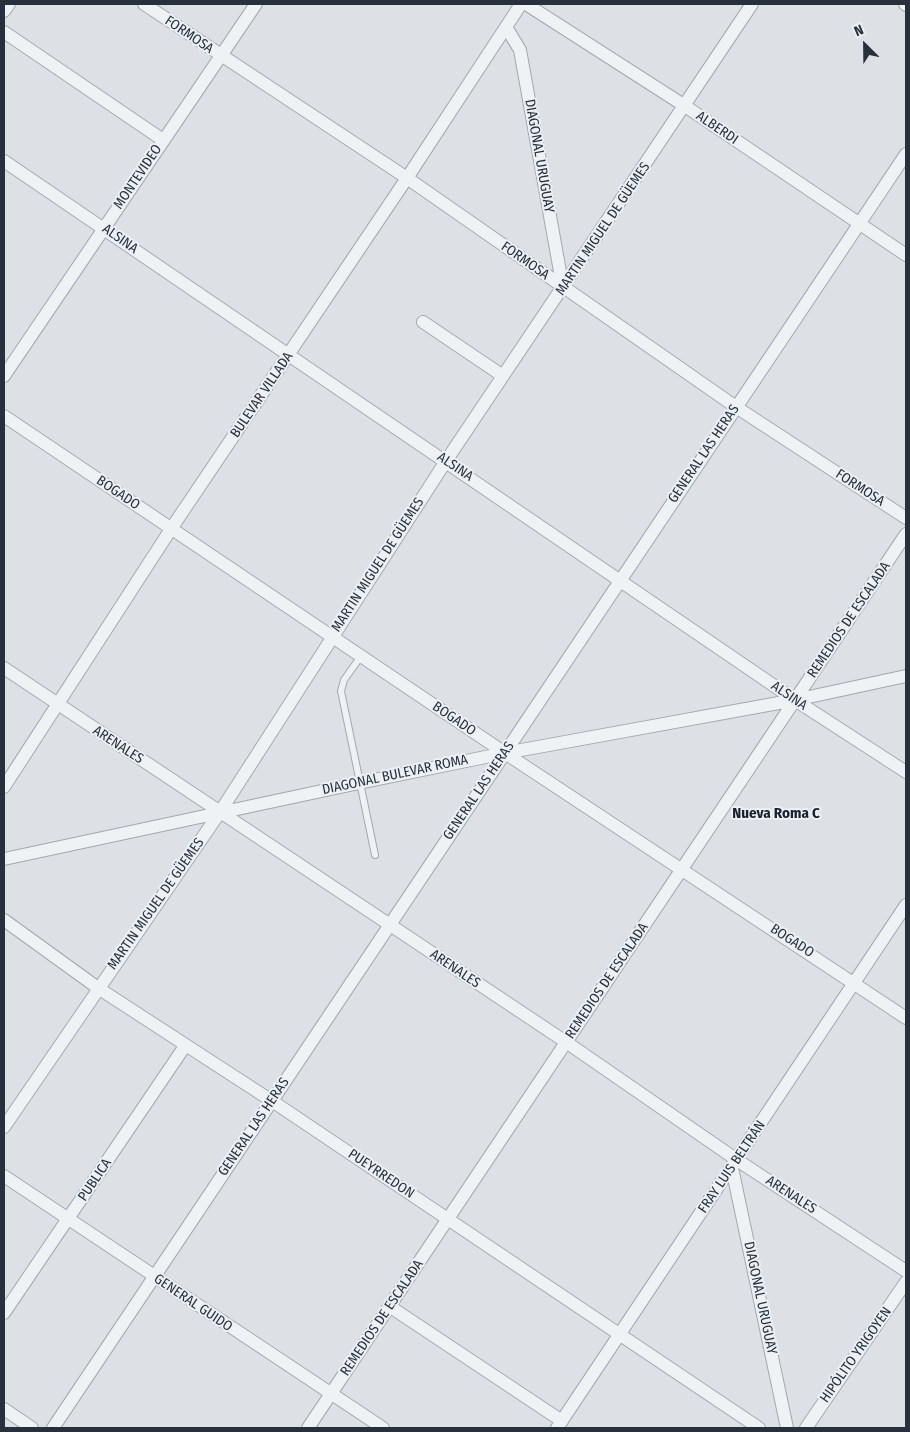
<!DOCTYPE html>
<html>
<head>
<meta charset="utf-8">
<style>
  body { margin:0 }
  #map { position:relative; width:910px; height:1432px; overflow:hidden; background:#dde1e6; font-family:"Fira Sans Condensed",sans-serif }
  canvas { display:block }
  .frame { position:absolute; inset:0; border:5px solid #27303c; pointer-events:none }
  .north { position:absolute; left:840px; top:20px; width:50px; height:50px; -webkit-text-stroke:4px #ecf0f4; paint-order:stroke; rotate:337deg; font-size:14px; font-weight:700; line-height:20px; text-align:center; color:#27303c }
  .north::after { content:''; display:block; margin:auto; width:18px; height:22px; background:#27303c; clip-path:polygon(50% 0,100% 100%,50% 72%,0 100%) }
</style>
</head>
<body>
<div id="map">
<canvas width="910" height="1432"></canvas>
<div class="frame"></div>
<div class="north">N</div>
</div>
<script>
const c = document.querySelector('canvas').getContext('2d');
c.lineJoin = 'round';
const toPath = rows => new Path2D(rows.map(r => 'M' + r).join(''));
function stroke(path, color, width, dash) { c.strokeStyle = color; c.lineWidth = width; c.lineCap = dash ? 'butt' : 'round'; c.setLineDash(dash || []); c.stroke(path); }
function label(font, color, halo, rows, align = 'center') {
  c.font = font + ' "Fira Sans Condensed",sans-serif'; c.lineWidth = 4; c.setLineDash([]); c.textBaseline = 'middle'; c.strokeStyle = halo; c.fillStyle = color; for (const [text, x, y, turn = 0] of rows) {
    c.save(); c.translate(x, y); c.rotate((+turn || 0) * Math.PI / 180); c.textAlign = isNaN(turn) ? turn : align; if (halo) c.strokeText(text, 0, 0); c.fillText(text, 0, 0); c.restore();
  }
}
const lane = toPath([
  [361,656,344,680,341,691,375,855]
]);
const street = toPath([
  [144,4,407,178,736,407,906,518],
  [526,4,685,106,906,255],
  [905,4,906,5],
  [4,11,9,4],
  [506,27,520,50,563,288],
  [4,32,163,140],
  [4,161,795,700,906,772],
  [423,322,503,376],
  [4,376,256,4],
  [4,416,505,753,906,1018],
  [4,668,566,1042,737,1160,906,1271],
  [4,787,171,529,407,178,521,4],
  [4,859,359,783,505,753,795,700,906,676],
  [4,920,98,988,272,1101,759,1428],
  [4,1127,220,812,446,461,752,4],
  [732,1168,787,1428],
  [4,1176,383,1428],
  [389,1306,562,1421],
  [4,1313,185,1046],
  [4,1409,32,1428],
  [53,1428,906,154],
  [308,1428,906,534],
  [557,1428,906,905],
  [806,1428,906,1282]
]);
const streetNames = [
  ["FORMOSA",189,35,34],
  ["ALBERDI",717,128,34],
  ["DIAGONAL URUGUAY",539,156,80],
  ["MONTEVIDEO",138,177,-56],
  ["MARTIN MIGUEL DE GÜEMES",603,229,-56],
  ["ALSINA",120,239,35],
  ["FORMOSA",525,261,35],
  ["BULEVAR VILLADA",262,395,-56],
  ["GENERAL LAS HERAS",704,454,-56],
  ["ALSINA",455,467,34],
  ["FORMOSA",860,488,33],
  ["BOGADO",118,493,34],
  ["MARTIN MIGUEL DE GÜEMES",378,565,-57],
  ["REMEDIOS DE ESCALADA",849,620,-56],
  ["ALSINA",789,696,34],
  ["BOGADO",454,719,34],
  ["ARENALES",118,745,33],
  ["DIAGONAL BULEVAR ROMA",395,775,-12],
  ["GENERAL LAS HERAS",479,791,-56],
  ["MARTIN MIGUEL DE GÜEMES",156,904,-55],
  ["BOGADO",792,941,33],
  ["ARENALES",455,969,34],
  ["REMEDIOS DE ESCALADA",607,981,-56],
  ["GENERAL LAS HERAS",254,1127,-56],
  ["FRAY LUIS BELTRÁN",732,1167,-56],
  ["PUEYRREDON",381,1174,34],
  ["PUBLICA",95,1180,-56],
  ["ARENALES",791,1195,33],
  ["DIAGONAL URUGUAY",760,1298,78],
  ["GENERAL GUIDO",193,1303,34],
  ["REMEDIOS DE ESCALADA",382,1318,-56],
  ["HIPÓLITO YRIGOYEN",856,1355,-55]
];
const neighbourhoodNames = [
  ["Nueva Roma C",776,814]
];
stroke(lane, '#a3a8b0', 8);
stroke(street, '#a3a8b0', 14);
stroke(lane, '#eff2f5', 6);
stroke(street, '#eff2f5', 12);
label('14px', '#27303c', '#ecf0f4', streetNames);
label('bold 15px', '#19212d', '#ecf0f4', neighbourhoodNames);
</script>
</body>
</html>
